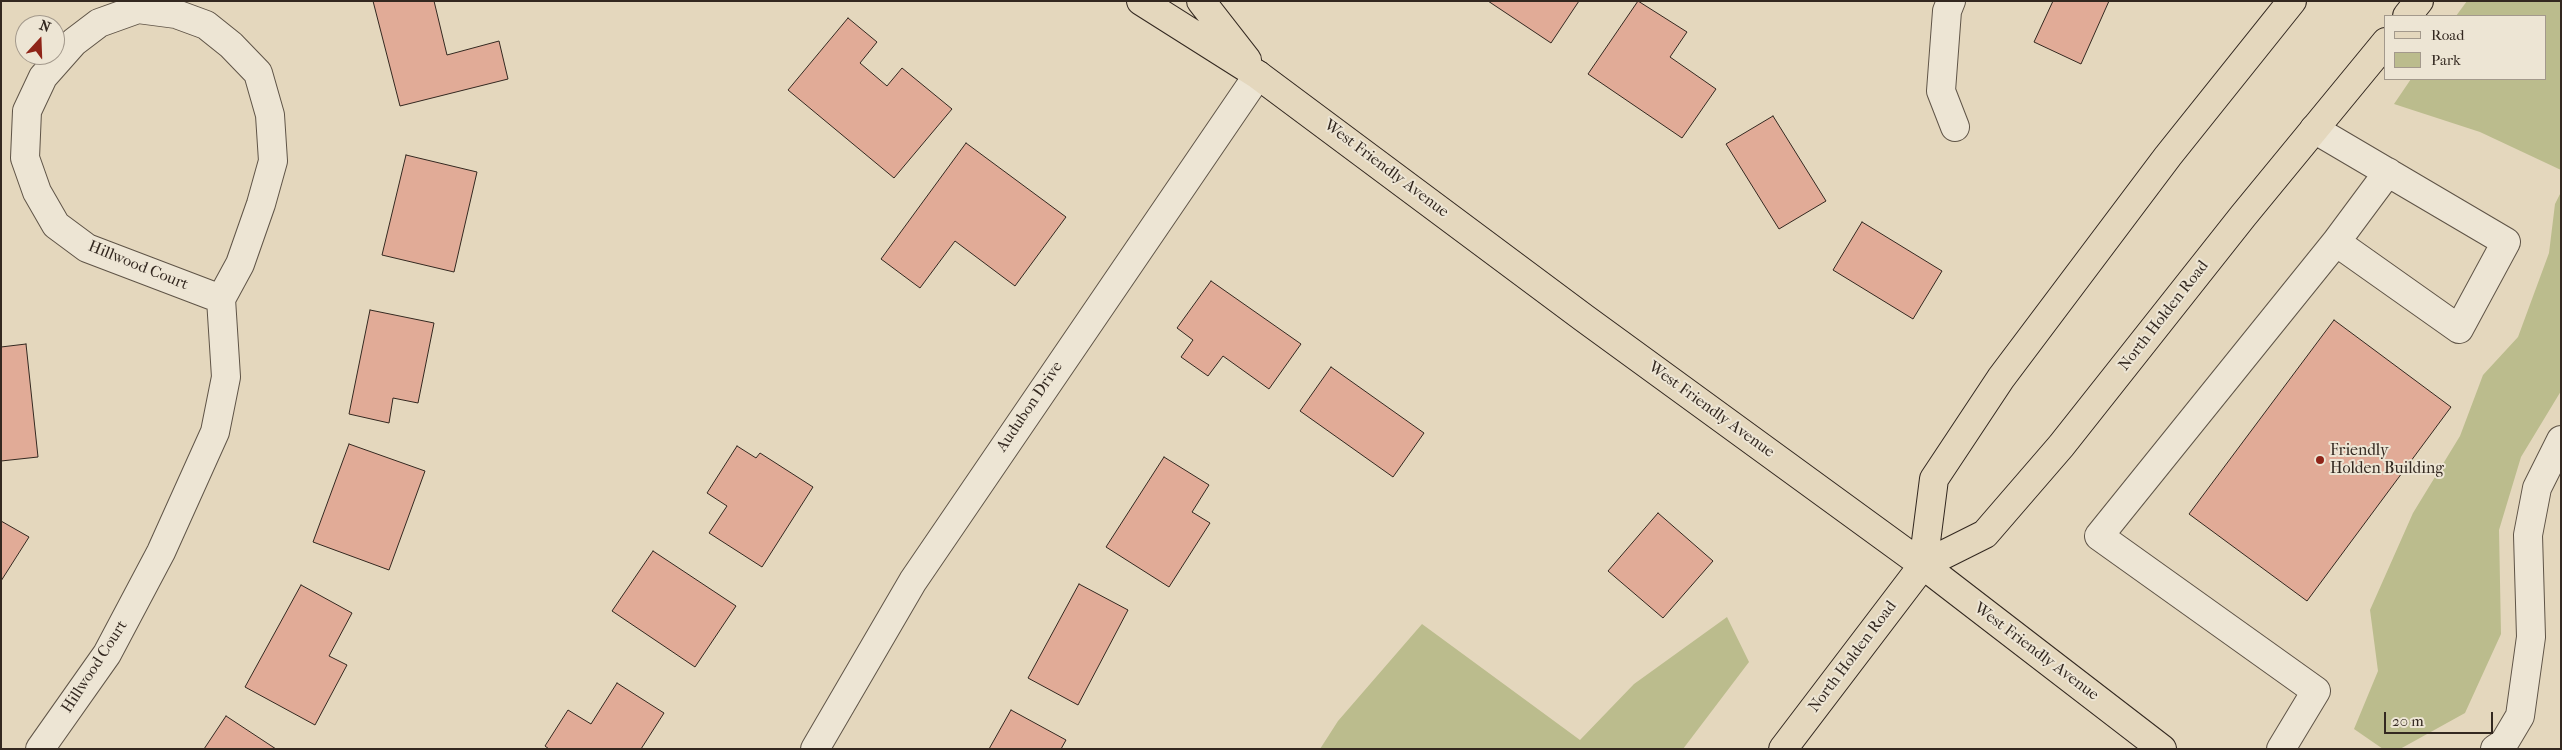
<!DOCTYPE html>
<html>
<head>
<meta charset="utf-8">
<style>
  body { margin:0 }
  #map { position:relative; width:2562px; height:750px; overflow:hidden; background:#e4d7bd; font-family:"IM FELL French Canon",serif }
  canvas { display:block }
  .frame { position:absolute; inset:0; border:2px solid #332820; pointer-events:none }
  .legend { position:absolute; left:2384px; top:15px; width:162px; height:65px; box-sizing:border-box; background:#ede5d4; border:1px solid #a3998c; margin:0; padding:6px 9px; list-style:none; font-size:15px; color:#332820 }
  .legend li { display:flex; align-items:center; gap:10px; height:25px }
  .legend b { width:25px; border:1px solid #a3998c }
  .north { position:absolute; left:15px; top:15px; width:50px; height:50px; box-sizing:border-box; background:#ede5d4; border:1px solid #a3998c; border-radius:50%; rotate:20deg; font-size:14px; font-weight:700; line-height:20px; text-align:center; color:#332820 }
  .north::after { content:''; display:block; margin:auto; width:18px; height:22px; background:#8f2418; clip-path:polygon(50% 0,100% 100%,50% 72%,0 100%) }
  .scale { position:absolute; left:2384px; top:712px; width:109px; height:22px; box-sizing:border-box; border:2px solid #332820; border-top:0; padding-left:6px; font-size:15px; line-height:18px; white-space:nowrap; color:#332820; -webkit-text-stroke:4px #ede5d4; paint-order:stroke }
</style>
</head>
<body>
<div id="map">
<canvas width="2562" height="750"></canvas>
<div class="frame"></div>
<ul class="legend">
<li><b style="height:6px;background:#e4d7bd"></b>Road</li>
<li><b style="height:14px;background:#bbbc8d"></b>Park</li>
</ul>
<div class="north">N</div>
<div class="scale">20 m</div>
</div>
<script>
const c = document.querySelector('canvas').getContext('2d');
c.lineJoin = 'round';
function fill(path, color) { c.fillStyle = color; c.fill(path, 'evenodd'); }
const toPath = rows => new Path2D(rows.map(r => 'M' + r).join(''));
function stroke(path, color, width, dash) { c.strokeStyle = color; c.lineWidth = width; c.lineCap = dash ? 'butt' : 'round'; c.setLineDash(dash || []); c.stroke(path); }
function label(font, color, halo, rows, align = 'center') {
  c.font = font + ' "IM FELL French Canon",serif'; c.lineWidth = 4; c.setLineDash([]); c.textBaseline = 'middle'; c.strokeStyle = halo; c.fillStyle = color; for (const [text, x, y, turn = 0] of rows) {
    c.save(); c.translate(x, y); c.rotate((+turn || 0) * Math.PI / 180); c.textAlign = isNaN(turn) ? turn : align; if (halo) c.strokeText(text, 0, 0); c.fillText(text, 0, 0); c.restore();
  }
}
const green = toPath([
  [2467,1,2561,1,2561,170,2480,132,2394,104,2411,79,2546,79,2546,16,2456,16],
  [2561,192,2561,391,2521,457,2499,530,2501,634,2465,713,2400,749,2383,749,2354,729,2378,671,2370,610,2413,513,2460,436,2483,375,2518,337,2549,253,2555,204],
  [1727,617,1749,662,1683,749,1320,749,1338,721,1422,624,1580,740,1634,684]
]);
const building = toPath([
  [373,1,434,1,447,55,499,41,508,79,400,106,373,1],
  [1488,1,1579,1,1551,43,1488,1],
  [1638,1,1687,32,1670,57,1716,89,1682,138,1588,74,1638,1],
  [2053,1,2109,1,2081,64,2034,42,2053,1],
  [848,18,877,42,860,63,887,86,902,68,952,109,894,178,788,90,848,18],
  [1773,116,1826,201,1779,229,1726,144,1773,116],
  [966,143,1066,217,1015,286,955,241,920,288,881,259,966,143],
  [406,155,477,172,454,272,382,255,406,155],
  [1862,222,1942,271,1913,319,1833,270,1862,222],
  [1211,281,1301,344,1269,389,1223,356,1208,376,1181,357,1193,340,1177,328,1211,281],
  [370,310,434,323,418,403,393,398,389,423,349,414,370,310],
  [2334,320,2451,407,2307,601,2189,514,2334,320],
  [26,344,38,457,1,461,1,347,26,344],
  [1331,367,1424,433,1393,477,1300,411,1331,367],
  [349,444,425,471,389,570,313,542,349,444],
  [737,446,756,458,760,453,813,487,762,567,709,533,727,506,707,493,737,446],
  [1164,457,1209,485,1192,512,1210,523,1169,587,1106,547,1164,457],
  [1658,513,1713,561,1663,618,1608,571,1658,513],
  [1,521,29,537,1,581,1,521],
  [653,551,736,606,695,667,612,611,653,551],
  [1079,584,1128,610,1078,705,1028,678,1079,584],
  [301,585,352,613,329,656,347,665,315,725,245,687,301,585],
  [617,683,664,713,641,749,549,749,545,746,568,710,591,724,617,683],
  [1011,710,1066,740,1061,749,989,749,1011,710],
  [226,716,276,749,204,749,226,716]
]);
const minor = toPath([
  [1951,1,1947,11,1941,91,1955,127],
  [2314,129,2506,242,2459,329,2336,242,2388,172],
  [40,749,107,654,161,552,215,432,226,377,221,299,240,264,261,204,273,161,270,115,258,73,231,45,206,25,176,14,138,9,99,23,74,42,43,77,27,111,25,158,37,192,56,225,87,248,221,299],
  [815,749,913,581,1258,75],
  [2281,749,2316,691,2099,536,2336,242],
  [2495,749,2504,743,2520,716,2531,637,2528,535,2537,488,2561,440]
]);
const major = toPath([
  [1141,1,1258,75,1584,318,1923,565,2162,749],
  [1201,1,1247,60],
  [2407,16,2419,1],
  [1923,565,1934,479,2001,378,2168,156,2292,1],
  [1783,749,1923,565,1985,534,2061,446,2243,216,2386,42]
]);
const markers = [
  [2320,460,5,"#8f2418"]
];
const streetNames = [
  ["West Friendly Avenue",1386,169,37],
  ["Hillwood Court",138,266,22],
  ["North Holden Road",2164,316,-52],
  ["Audubon Drive",1030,407,-56],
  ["West Friendly Avenue",1711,410,36],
  ["West Friendly Avenue",2036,652,37],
  ["North Holden Road",1853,657,-53],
  ["Hillwood Court",95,667,-57]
];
const poiNames = [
  ["Friendly",2330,451],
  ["Holden Building",2330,469]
];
fill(green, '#bbbc8d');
fill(building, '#e1ab97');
stroke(building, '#332820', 1);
stroke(minor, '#5f5447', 30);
stroke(major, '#332820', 30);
stroke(minor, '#ede5d4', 28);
stroke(major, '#e4d7bd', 28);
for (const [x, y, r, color] of markers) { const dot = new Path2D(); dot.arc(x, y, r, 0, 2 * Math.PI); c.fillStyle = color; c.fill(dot); stroke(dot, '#ede5d4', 2); }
label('16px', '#332820', '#ede5d4', streetNames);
label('16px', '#332820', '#ede5d4', poiNames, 'left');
</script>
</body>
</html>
